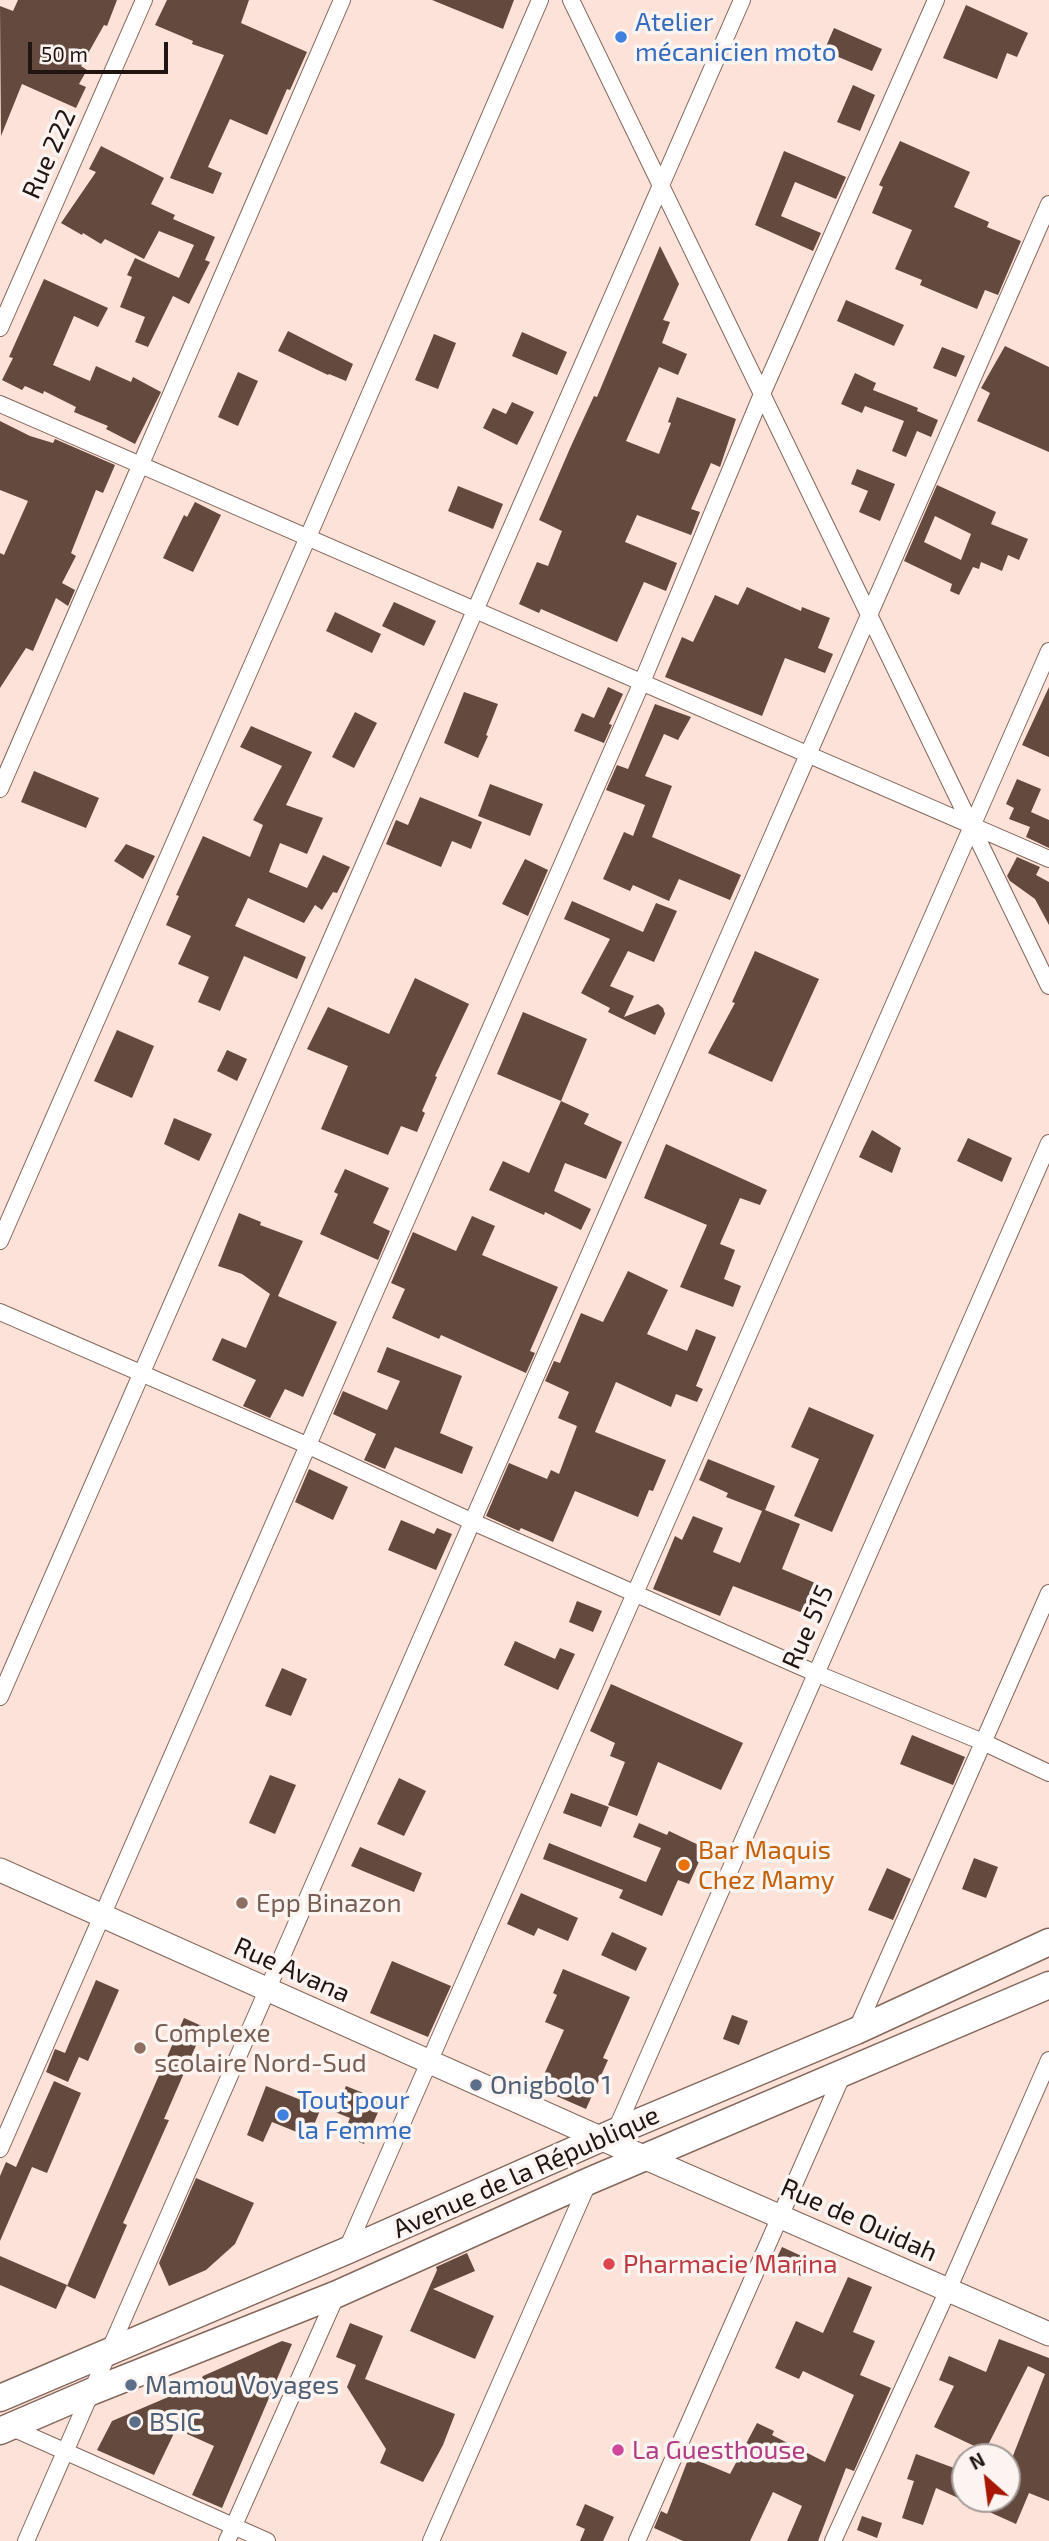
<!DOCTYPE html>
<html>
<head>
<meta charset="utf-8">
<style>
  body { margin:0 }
  #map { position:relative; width:1049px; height:2541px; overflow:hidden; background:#fce2d8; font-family:"Exo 2",sans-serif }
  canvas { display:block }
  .north { position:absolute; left:951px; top:2443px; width:70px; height:70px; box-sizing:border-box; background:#fbf4f1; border:2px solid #a39b97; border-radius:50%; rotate:332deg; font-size:19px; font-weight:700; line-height:28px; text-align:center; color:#201511 }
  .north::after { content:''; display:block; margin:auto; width:24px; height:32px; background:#a81703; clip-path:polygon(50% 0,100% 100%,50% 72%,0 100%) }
  .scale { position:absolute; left:28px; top:42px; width:140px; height:32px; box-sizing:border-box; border:4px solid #201511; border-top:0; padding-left:9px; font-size:21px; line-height:24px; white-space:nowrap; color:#201511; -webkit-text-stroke:5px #fbf4f1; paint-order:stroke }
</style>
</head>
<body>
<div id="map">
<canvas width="1049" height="2541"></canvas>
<div class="north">N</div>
<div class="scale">50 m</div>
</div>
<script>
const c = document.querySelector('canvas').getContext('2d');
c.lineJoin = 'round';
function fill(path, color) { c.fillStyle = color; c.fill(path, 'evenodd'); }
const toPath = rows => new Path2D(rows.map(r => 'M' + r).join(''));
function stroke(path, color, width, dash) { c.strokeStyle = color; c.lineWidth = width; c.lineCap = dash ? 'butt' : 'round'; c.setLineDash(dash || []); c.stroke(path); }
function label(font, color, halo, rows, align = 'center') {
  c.font = font + ' "Exo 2",sans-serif'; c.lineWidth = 7; c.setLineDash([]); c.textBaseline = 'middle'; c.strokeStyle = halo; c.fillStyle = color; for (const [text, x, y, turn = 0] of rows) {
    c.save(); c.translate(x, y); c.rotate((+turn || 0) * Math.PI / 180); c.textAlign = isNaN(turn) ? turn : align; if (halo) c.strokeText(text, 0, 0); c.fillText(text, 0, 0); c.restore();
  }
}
const building = toPath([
  [18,0,117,0,107,26,104,25,81,66,87,70,79,84,86,87,76,108,22,84,1,136,0,6,13,11],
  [167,0,249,0,241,23,307,52,290,90,287,89,267,135,230,119,208,167,222,173,213,194,170,178,224,55,192,44,193,41,155,25],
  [432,0,514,0,503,29],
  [966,5,1028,33,1017,57,1007,53,997,79,943,58],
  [834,28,882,49,872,71,824,51],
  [853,85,875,95,860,131,837,122],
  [900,141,970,172,954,207,989,222,987,227,1021,241,998,295,985,290,977,309,920,285,922,280,895,269,912,230,872,213,883,187,879,185],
  [101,146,164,178,151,204,175,215,173,219,215,237,205,260,210,262,189,304,173,296,148,347,135,342,145,317,120,307,132,277,127,275,135,258,179,278,194,245,159,231,144,259,105,239,101,244,83,233,82,235,61,223,96,172,89,169],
  [784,151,846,177,836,199,795,182,781,216,821,233,813,251,755,225],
  [660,246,679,284,663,320,670,322,662,343,687,354,678,375,659,367,626,441,659,454,671,423,668,422,677,397,736,419,720,467,711,463,691,509,700,512,691,535,637,515,625,542,677,563,666,591,644,582,617,642,541,609,539,613,519,604,537,562,548,566,562,531,539,520,571,446,594,396,597,397],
  [44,279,108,308,98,327,74,316,53,365,90,381,96,366,131,382,133,377,161,392,135,444,106,429,108,426,74,412,76,407,44,391,43,394,25,386,22,390,2,380,13,358,9,357],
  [846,300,904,325,894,346,837,321],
  [288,331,353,364,346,381,329,374,328,375,278,351],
  [522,332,567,352,557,375,512,356],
  [434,334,456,343,438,389,415,380],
  [1005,346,1049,367,1049,452,977,421,990,393,981,388],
  [942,347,965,356,956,377,933,368],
  [238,372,258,381,238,426,218,417],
  [855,373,876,383,873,390,918,408,917,411,938,420,931,437,917,431,906,457,892,451,904,421,865,406,862,413,841,404],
  [512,402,534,412,517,445,483,428,493,408,506,414],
  [0,421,30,436,53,443,55,439,115,465,103,493,96,490,71,553,76,556,62,583,75,590,68,606,56,598,33,651,26,648,0,688,0,553,4,555,28,501,0,490],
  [857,469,895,484,880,521,859,512,868,491,851,484],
  [937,485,996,512,991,524,1028,539,1019,560,1008,555,1002,571,981,562,979,569,973,567,959,595,950,591,952,584,904,561],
  [935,516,971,534,961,560,924,542],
  [458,486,503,504,493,529,448,511],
  [195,502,221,515,193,572,163,558,184,515,187,517],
  [747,587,801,611,802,607,830,618,818,648,833,654,825,673,785,658,762,716,665,677,682,637,693,642,715,595,738,605],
  [394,602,436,621,424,646,382,626],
  [335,612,381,634,372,653,326,631],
  [608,687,623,694,609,724,612,725,604,743,574,731,582,713,594,718],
  [1049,687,1049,757,1022,745],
  [464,692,498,704,486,735,488,736,478,758,444,743],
  [655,704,691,717,678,740,664,734,645,776,672,786,652,837,741,875,730,900,679,879,669,901,633,885,630,891,603,879,624,832,633,836,645,805,606,790,617,765,628,769],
  [355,712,377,723,354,768,332,757],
  [251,726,312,752,286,805,323,818,307,854,280,843,269,872,307,888,323,855,350,867,337,893,333,892,322,910,315,905,304,923,248,898,235,926,306,957,297,979,244,956,220,1011,198,1002,209,977,178,964,191,936,166,925,179,896,176,895,203,836,250,857,263,825,253,820,282,766,240,747],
  [34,771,99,798,86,828,21,802],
  [1017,779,1041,789,1031,812,1049,820,1049,848,1026,837,1030,827,1009,819,1014,808,1006,804],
  [490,784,543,804,530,836,478,816],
  [420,797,482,822,471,849,452,841,441,867,386,844,396,820,408,825],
  [126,844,155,856,143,879,114,861],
  [1017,857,1040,867,1036,875,1049,882,1049,925,1035,899,1010,881,1007,876],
  [525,859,548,870,528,916,502,904],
  [572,901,643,932,656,903,677,911,654,962,628,951,610,986,634,996,624,1017,658,1004,663,1008,665,1014,655,1035,608,1012,610,1008,581,993,610,939,564,919],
  [755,951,819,979,772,1082,708,1053,735,1003,732,1002],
  [415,978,469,1004,435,1076,437,1077,422,1111,425,1113,417,1132,401,1126,388,1155,321,1129,348,1066,307,1049,328,1007,389,1034],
  [523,1012,587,1039,561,1101,497,1074],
  [117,1030,154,1046,132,1098,94,1081],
  [227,1050,247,1059,237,1081,217,1071],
  [561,1101,589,1114,584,1124,622,1142,606,1179,565,1163,554,1191,591,1209,581,1230,545,1212,544,1215,489,1190,503,1161,529,1173],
  [174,1118,212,1134,199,1161,164,1144],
  [872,1130,901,1148,892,1173,859,1157],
  [968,1138,1012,1158,1002,1182,957,1161],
  [666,1144,767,1190,760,1205,740,1198,720,1244,735,1250,724,1279,741,1286,733,1307,680,1287,707,1225,644,1198],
  [345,1169,389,1188,373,1223,390,1231,378,1260,320,1234,338,1194,334,1192],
  [239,1213,261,1222,260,1225,303,1241,278,1296,337,1322,303,1397,285,1389,270,1418,243,1406,256,1380,212,1360,222,1338,246,1348,270,1294,242,1274,218,1266],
  [472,1216,495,1226,482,1255,558,1287,530,1351,535,1353,526,1373,441,1335,439,1339,392,1318,405,1289,391,1283,413,1232,456,1251],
  [628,1271,668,1290,647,1334,687,1351,696,1329,716,1337,696,1386,703,1389,697,1402,676,1394,671,1407,616,1382,595,1432,666,1460,653,1491,649,1490,638,1517,575,1491,553,1542,521,1528,519,1531,486,1516,509,1463,547,1479,551,1470,559,1474,577,1426,558,1418,569,1392,545,1381,554,1361,560,1363,581,1313,603,1322],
  [387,1347,462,1376,440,1433,473,1447,462,1474,395,1447,385,1469,364,1460,376,1434,333,1414,343,1391,387,1410,400,1381,377,1372],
  [809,1407,874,1435,832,1532,794,1516,819,1459,791,1447],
  [708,1459,775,1486,765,1510,800,1524,782,1569,820,1585,808,1615,733,1586,720,1616,653,1589,675,1536,682,1540,693,1516,723,1528,713,1552,740,1563,762,1511,726,1497,728,1493,699,1480],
  [309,1469,348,1487,333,1520,295,1502],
  [401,1520,434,1534,437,1528,452,1534,436,1570,388,1550],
  [577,1601,602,1611,593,1632,569,1622],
  [515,1641,555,1659,560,1648,575,1654,558,1690,504,1665],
  [282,1668,307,1679,291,1716,265,1706],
  [611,1684,743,1743,721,1790,658,1762,637,1816,608,1805,625,1762,610,1756,615,1743,590,1731],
  [912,1735,965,1757,953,1785,900,1764],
  [270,1775,296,1785,275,1834,249,1823],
  [399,1778,426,1791,404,1836,377,1824],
  [571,1793,609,1807,601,1827,563,1813],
  [639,1823,667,1835,669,1831,705,1848,689,1884,678,1880,662,1916,619,1898,623,1890,543,1859,549,1843,646,1882,661,1848,633,1837],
  [360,1847,422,1873,414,1892,351,1866],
  [974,1858,998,1867,986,1898,962,1889],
  [887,1868,911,1879,893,1920,868,1910],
  [521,1893,578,1918,568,1941,538,1928,534,1936,507,1924],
  [612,1932,647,1948,636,1971,601,1955],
  [392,1961,451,1986,428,2037,370,2013],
  [563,1969,630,1997,603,2058,608,2060,586,2109,538,2088,564,2030,545,2022,557,1995,553,1993],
  [96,1980,119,1990,88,2061,79,2057,68,2082,46,2072,55,2049,65,2053],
  [732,2015,748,2021,739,2045,723,2039],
  [184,2018,204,2027,164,2119,169,2120,123,2223,127,2225,95,2299,67,2286],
  [54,2081,81,2093,47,2173,32,2167,0,2241,0,2176,6,2162,16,2167],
  [266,2086,321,2108,309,2137,272,2122,263,2142,247,2135],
  [346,2086,383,2101,364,2144,343,2135,350,2118,335,2112],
  [196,2178,254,2203,235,2244,206,2270,169,2286,159,2263],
  [782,2247,808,2259,801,2276,774,2264],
  [467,2253,475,2271,433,2289,494,2316,475,2359,410,2331,437,2270,436,2267],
  [0,2256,67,2285,56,2309,0,2285],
  [848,2277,872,2287,853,2332,875,2341,860,2375,891,2388,854,2471,846,2468,818,2541,787,2541,802,2506,773,2492,750,2541,683,2541,654,2528,661,2511,667,2514,689,2457,730,2474,757,2423,774,2431,772,2435,825,2462,854,2395,803,2371,799,2379,775,2368,796,2321,823,2333],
  [350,2323,383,2336,365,2379,455,2414,443,2445,423,2482,380,2463,386,2449,347,2387,356,2365,336,2357],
  [999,2339,1049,2358,1049,2501,1029,2493,1016,2524,936,2488,923,2525,902,2518,914,2481,907,2479,916,2454,965,2472,965,2499,1007,2499,1007,2471,1045,2374,1028,2366,985,2451,934,2427,954,2386,939,2380,949,2356,986,2372],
  [282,2341,292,2344,222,2508,192,2495,214,2446,176,2429,154,2475,97,2450,112,2421,180,2392,192,2397,203,2376],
  [585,2504,614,2517,603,2541,580,2541,585,2529,576,2525],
  [862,2516,882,2523,877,2538,857,2530]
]);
const minor = toPath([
  [571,0,1049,986],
  [0,328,144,0],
  [0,404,1049,859],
  [0,789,342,0],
  [0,1241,308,537,540,0],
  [0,1312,309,1446,473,1522,815,1673,983,1742,1049,1773],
  [0,1697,742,0],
  [856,2031,1049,1593],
  [615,2132,1049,1143],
  [0,2149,642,682,762,394,936,0],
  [346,2251,1049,651],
  [10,2427,267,2541],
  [26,2541,1049,204],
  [227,2541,337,2294],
  [431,2541,589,2181],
  [637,2541,842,2076],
  [833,2541,948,2290,1049,2060]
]);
const secondary = toPath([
  [0,1870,600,2138,1049,2334]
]);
const primary = toPath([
  [0,2398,346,2251,615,2132,856,2031,1049,1942],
  [0,2431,93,2391,337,2294,589,2181,1049,1985]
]);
const markers = [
  [621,37,7,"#3f7fe0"],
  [684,1865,7,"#e8710a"],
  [242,1903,7,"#8d6e63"],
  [140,2048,7,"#8d6e63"],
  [476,2085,7,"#5c6f8a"],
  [283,2115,7,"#3f7fe0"],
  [609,2264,7,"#e0444e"],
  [131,2385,7,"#5c6f8a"],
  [135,2422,7,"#5c6f8a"],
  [618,2450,7,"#d1479c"]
];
const shopNames = [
  ["Atelier",635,22],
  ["mécanicien moto",635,52],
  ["Tout pour",297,2100],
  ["la Femme",297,2130]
];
const streetNames = [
  ["Rue 222",49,154,-66],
  ["Rue 515",808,1627,-66],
  ["Rue Avana",292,1970,24],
  ["Avenue de la République",526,2172,-24],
  ["Rue de Ouidah",859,2220,24]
];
const foodNames = [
  ["Bar Maquis",698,1850],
  ["Chez Mamy",698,1880]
];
const educationNames = [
  ["Epp Binazon",256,1903],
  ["Complexe",154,2033],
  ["scolaire Nord-Sud",154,2063]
];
const serviceNames = [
  ["Onigbolo 1",490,2085],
  ["Mamou Voyages",145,2385],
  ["BSIC",149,2422]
];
const healthNames = [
  ["Pharmacie Marina",623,2264]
];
const hotelNames = [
  ["La Guesthouse",632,2450]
];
fill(building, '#63493e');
stroke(minor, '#84685d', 18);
stroke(secondary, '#84685d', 25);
stroke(primary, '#84685d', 29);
stroke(minor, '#fff', 16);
stroke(secondary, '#fff', 23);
stroke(primary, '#fff', 26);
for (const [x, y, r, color] of markers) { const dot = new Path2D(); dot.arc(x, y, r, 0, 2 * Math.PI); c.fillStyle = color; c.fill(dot); stroke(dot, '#fbf4f1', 2.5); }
label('26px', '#366cbe', '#fbf4f1', shopNames, 'left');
label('26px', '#201511', '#fbf4f1', streetNames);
label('26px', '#c56008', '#fbf4f1', foodNames, 'left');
label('26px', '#785e54', '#fbf4f1', educationNames, 'left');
label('26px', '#4e5e75', '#fbf4f1', serviceNames, 'left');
label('26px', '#be3a42', '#fbf4f1', healthNames, 'left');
label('26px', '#b23c85', '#fbf4f1', hotelNames, 'left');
</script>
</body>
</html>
